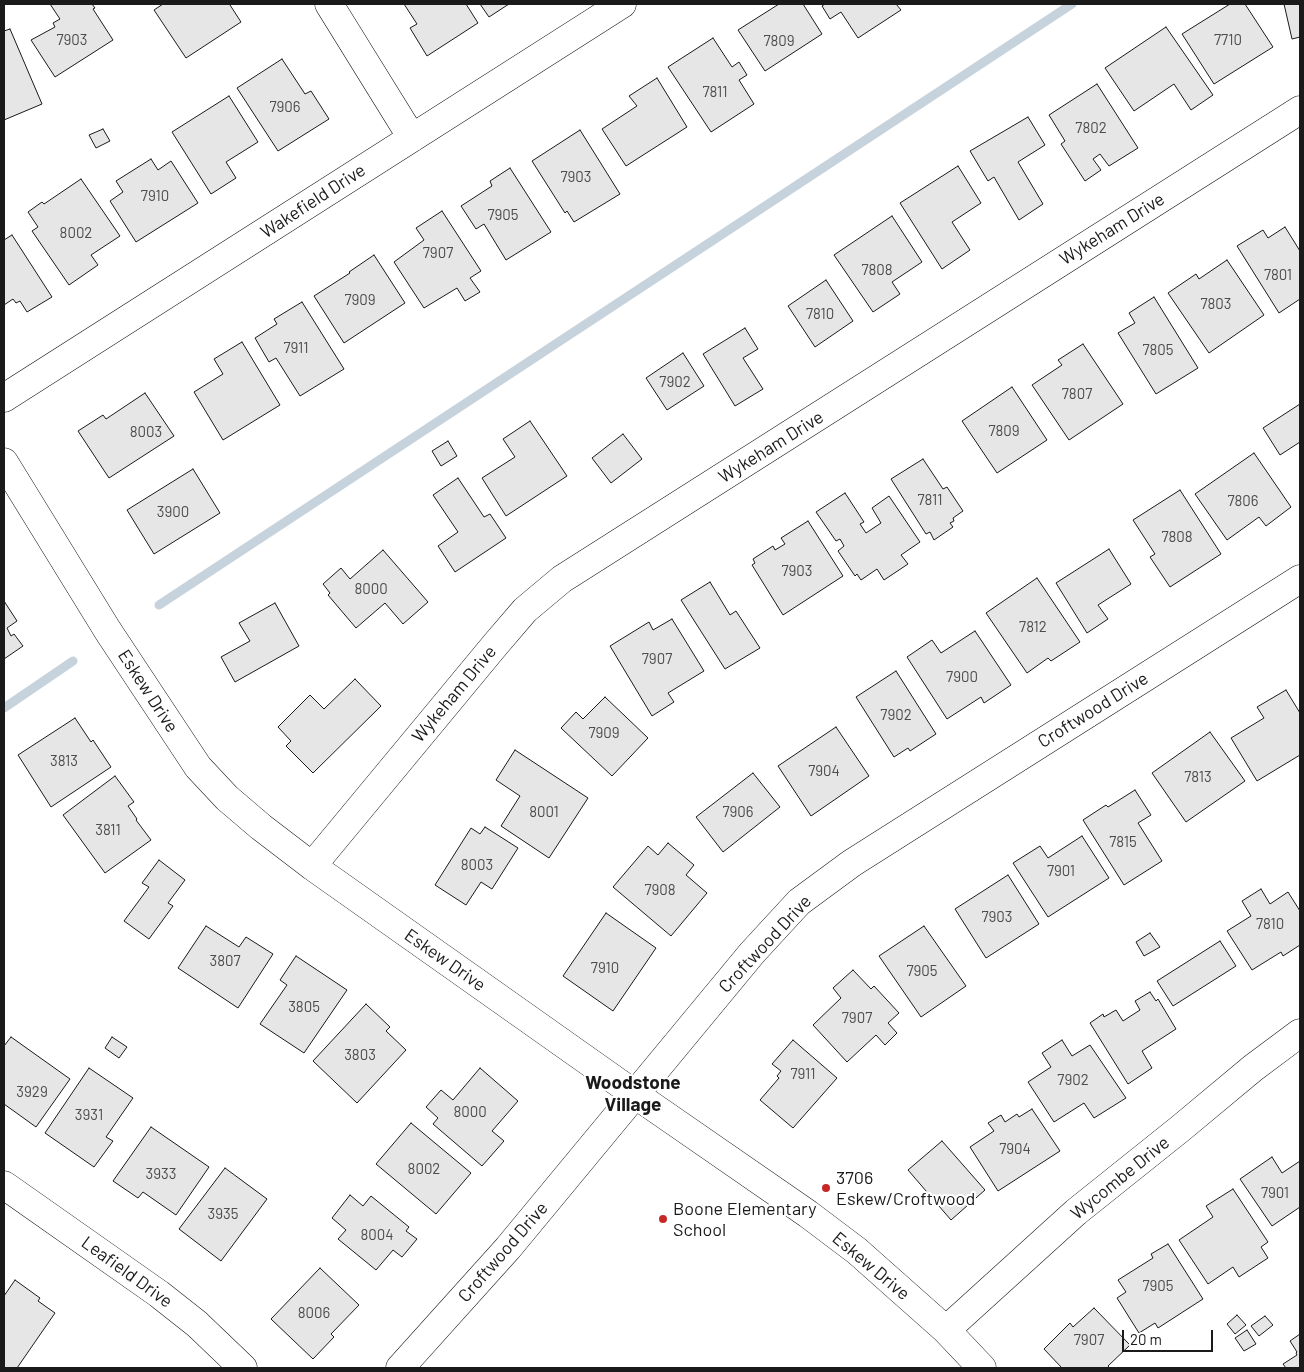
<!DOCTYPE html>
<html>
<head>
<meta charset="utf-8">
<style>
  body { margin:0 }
  #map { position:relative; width:1304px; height:1372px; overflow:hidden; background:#fff; font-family:Barlow,sans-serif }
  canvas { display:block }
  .frame { position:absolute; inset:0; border:5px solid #1a1a1a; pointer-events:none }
  .scale { position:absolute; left:1122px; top:1330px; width:91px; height:22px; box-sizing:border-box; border:2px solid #1a1a1a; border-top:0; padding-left:6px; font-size:15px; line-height:18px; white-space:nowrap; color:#1a1a1a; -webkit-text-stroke:4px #fff; paint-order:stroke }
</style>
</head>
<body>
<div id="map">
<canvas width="1304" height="1372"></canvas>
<div class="frame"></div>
<div class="scale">20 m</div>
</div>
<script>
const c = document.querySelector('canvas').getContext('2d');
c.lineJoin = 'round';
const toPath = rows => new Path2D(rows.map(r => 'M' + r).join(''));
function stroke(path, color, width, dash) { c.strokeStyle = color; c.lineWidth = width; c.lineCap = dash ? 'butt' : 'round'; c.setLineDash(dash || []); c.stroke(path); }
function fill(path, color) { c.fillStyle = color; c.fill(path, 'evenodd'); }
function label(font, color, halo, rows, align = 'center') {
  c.font = font + ' Barlow,sans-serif'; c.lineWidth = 4; c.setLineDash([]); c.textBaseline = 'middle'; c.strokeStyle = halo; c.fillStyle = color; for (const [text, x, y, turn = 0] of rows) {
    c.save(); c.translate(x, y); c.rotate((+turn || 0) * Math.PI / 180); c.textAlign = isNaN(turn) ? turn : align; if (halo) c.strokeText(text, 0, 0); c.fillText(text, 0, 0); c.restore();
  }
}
const stream = toPath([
  [159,605,1072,4],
  [4,708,73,661]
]);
const building = toPath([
  [50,4,92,4,95,8,93,9,113,40,55,77,31,40,55,27,53,23,60,19,50,4],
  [163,4,231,4,230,5,241,22,186,58,154,10,163,4],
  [404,4,466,4,478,23,427,56,410,28,417,24,404,4],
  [480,4,509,4,489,17,480,4],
  [779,4,803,4,822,34,765,71,738,30,779,4],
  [825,4,896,4,901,10,858,38,841,12,830,19,822,6,825,4],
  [1230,4,1245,4,1273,47,1214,84,1182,34,1230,4],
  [1284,4,1300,4,1300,37,1292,39,1284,4],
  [1166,27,1213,95,1191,110,1174,84,1134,111,1105,68,1166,27],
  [10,29,42,104,4,120,4,31,10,29],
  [713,38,732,67,739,62,747,75,739,80,754,104,711,132,668,67,713,38],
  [282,59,305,94,311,91,329,119,278,151,237,88,282,59],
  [657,78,687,127,626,166,602,129,637,106,629,96,657,78],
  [1097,84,1138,148,1109,166,1100,154,1093,159,1101,170,1085,181,1061,144,1065,141,1049,115,1097,84],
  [229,96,258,142,226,162,236,178,211,194,172,132,229,96],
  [1028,117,1045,145,1018,162,1043,204,1019,220,994,177,988,181,970,151,1028,117],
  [103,129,110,141,96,148,89,135,103,129],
  [580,130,620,194,574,222,567,211,565,213,532,161,580,130],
  [151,159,158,170,171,161,198,203,136,242,110,201,123,192,116,181,151,159],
  [958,166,981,203,952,222,970,250,942,269,900,203,958,166],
  [510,168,551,232,506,260,484,224,476,229,461,206,492,186,490,181,510,168],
  [81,179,120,236,91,255,98,265,69,285,32,231,38,227,28,212,42,202,44,204,81,179],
  [442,211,481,271,470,278,480,292,465,301,457,288,424,308,394,262,424,240,416,228,442,211],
  [892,216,922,262,892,282,900,294,873,312,834,255,892,216],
  [1285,227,1300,251,1300,299,1279,313,1237,246,1263,230,1268,238,1285,227],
  [12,235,52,297,27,312,20,301,16,303,13,299,4,305,4,240,12,235],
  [374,255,405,303,344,343,314,296,350,273,349,272,374,255],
  [1227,260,1264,315,1209,353,1168,293,1196,274,1199,279,1227,260],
  [826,280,853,321,815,347,788,306,826,280],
  [1154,297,1198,368,1156,394,1118,333,1135,323,1129,313,1154,297],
  [302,302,344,369,300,396,276,358,269,362,255,338,277,324,274,319,302,302],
  [745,328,758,349,743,358,763,389,735,406,703,354,745,328],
  [242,342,280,405,223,440,194,392,223,374,214,359,242,342],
  [1083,344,1123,404,1069,440,1032,385,1062,365,1058,360,1083,344],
  [683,353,704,386,667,410,646,378,683,353],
  [1012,387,1047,440,997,473,962,421,1012,387],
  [145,393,174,436,109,478,78,431,103,415,106,419,145,393],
  [1300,404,1300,442,1280,455,1263,428,1300,404],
  [530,421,567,476,506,516,482,478,515,457,503,439,530,421],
  [623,434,642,459,611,483,592,458,623,434],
  [448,441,457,456,441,466,432,451,448,441],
  [1254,453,1291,507,1266,526,1259,517,1227,540,1195,494,1254,453],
  [923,459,943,489,947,487,963,511,953,518,954,521,950,523,953,527,934,540,930,532,926,534,891,479,923,459],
  [193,469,220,513,154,554,127,510,193,469],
  [458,478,484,517,490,514,506,538,455,572,438,546,458,532,433,495,458,478],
  [1180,490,1221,554,1170,587,1150,557,1155,554,1133,520,1180,490],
  [845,493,864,522,860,524,866,533,881,523,872,508,889,496,920,542,901,555,908,564,884,580,877,569,861,580,857,574,855,576,838,551,844,546,840,539,836,541,816,512,845,493],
  [808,521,843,576,783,615,752,565,755,563,753,559,773,546,775,550,785,544,781,538,808,521],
  [1109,549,1131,584,1098,605,1108,619,1087,633,1056,583,1109,549],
  [383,550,428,602,403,624,385,603,356,628,328,595,330,593,323,584,341,568,350,579,383,550],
  [1037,578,1080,642,1051,661,1048,658,1027,673,986,613,1037,578],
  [710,582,730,615,736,611,760,648,725,669,681,600,710,582],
  [4,601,17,621,7,628,11,636,14,634,23,646,4,659,4,601],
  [275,603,299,646,235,682,221,657,250,641,239,623,275,603],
  [672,619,704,671,668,693,674,702,652,716,610,646,649,622,653,630,672,619],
  [975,631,1011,685,984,703,981,697,947,719,907,657,932,640,941,653,975,631],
  [896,671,936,734,910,751,908,748,894,757,856,697,896,671],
  [355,679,381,706,313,773,286,746,291,741,278,727,310,695,324,709,355,679],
  [1286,690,1300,713,1300,755,1257,781,1231,738,1264,718,1257,707,1286,690],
  [605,697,648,738,612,776,561,728,576,712,583,719,605,697],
  [75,718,91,742,93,740,111,767,51,807,18,755,75,718],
  [836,727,869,776,811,816,778,766,836,727],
  [1210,732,1245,781,1186,822,1152,773,1210,732],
  [515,750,588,798,549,858,501,826,520,796,496,780,515,750],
  [753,773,780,807,723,852,696,817,753,773],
  [115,776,134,802,128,806,137,819,136,820,151,840,105,873,63,815,115,776],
  [1135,790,1151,815,1138,823,1162,861,1124,885,1083,820,1106,805,1108,807,1135,790],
  [485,827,518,848,492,889,481,882,466,905,435,885,471,828,480,834,485,827],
  [1082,836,1109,878,1048,917,1013,863,1040,846,1048,858,1082,836],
  [668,843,694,865,686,875,707,893,671,936,613,887,648,846,658,855,668,843],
  [159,860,185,880,168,903,173,906,149,939,124,921,149,887,142,883,159,860],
  [1008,875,1039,924,986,958,955,909,1008,875],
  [1261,889,1270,904,1288,892,1300,911,1300,945,1283,956,1281,952,1252,970,1227,931,1251,916,1242,901,1261,889],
  [606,913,656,948,613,1011,563,976,606,913],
  [206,926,239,947,246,937,273,954,238,1008,178,968,206,926],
  [924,926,966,986,921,1017,879,956,924,926],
  [1150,933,1160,947,1144,956,1136,942,1150,933],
  [1220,941,1236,966,1173,1006,1157,981,1220,941],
  [296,956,347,990,304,1053,260,1024,287,985,280,980,296,956],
  [853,970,871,989,874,986,899,1013,888,1023,897,1033,885,1045,876,1035,847,1062,813,1025,841,998,833,988,853,970],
  [1150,992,1156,1001,1158,999,1176,1029,1142,1051,1152,1068,1128,1084,1090,1023,1103,1014,1104,1017,1116,1010,1123,1021,1140,1010,1135,1001,1150,992],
  [366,1004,390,1027,386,1031,406,1050,357,1103,313,1061,366,1004],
  [11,1037,70,1079,36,1127,4,1104,4,1046,11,1037],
  [112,1037,127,1047,119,1058,105,1048,112,1037],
  [793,1040,837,1078,793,1128,760,1100,779,1078,777,1076,781,1071,772,1064,793,1040],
  [1062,1040,1072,1056,1090,1045,1126,1098,1094,1118,1084,1103,1054,1122,1028,1082,1051,1067,1042,1053,1062,1040],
  [89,1068,133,1098,106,1137,113,1141,94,1167,45,1133,89,1068],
  [480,1068,518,1101,492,1131,504,1141,482,1166,433,1124,438,1118,426,1107,441,1090,453,1100,480,1068],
  [1032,1109,1060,1151,998,1191,970,1147,994,1131,988,1123,1001,1115,1005,1122,1017,1114,1019,1117,1032,1109],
  [411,1123,471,1173,436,1214,376,1164,411,1123],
  [151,1127,209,1167,176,1215,143,1192,138,1198,113,1181,151,1127],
  [942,1141,985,1190,951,1220,908,1170,942,1141],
  [1272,1157,1282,1173,1300,1161,1300,1207,1272,1226,1240,1179,1272,1157],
  [225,1168,267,1199,221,1261,179,1229,225,1168],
  [1233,1189,1268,1242,1261,1247,1268,1258,1239,1277,1233,1267,1208,1284,1179,1240,1213,1217,1206,1206,1233,1189],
  [350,1195,363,1206,371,1196,409,1227,406,1231,417,1239,402,1257,393,1250,376,1270,338,1239,346,1230,332,1218,350,1195],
  [1168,1244,1203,1299,1158,1328,1155,1323,1139,1333,1117,1298,1126,1292,1118,1280,1153,1258,1151,1254,1168,1244],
  [320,1268,359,1305,331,1334,334,1337,313,1359,271,1319,320,1268],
  [15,1280,40,1298,38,1301,55,1313,17,1368,4,1368,4,1296,15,1280],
  [1094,1308,1130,1345,1108,1366,1110,1368,1062,1368,1044,1349,1070,1323,1073,1327,1094,1308],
  [1237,1315,1246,1325,1235,1334,1227,1324,1237,1315],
  [1265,1316,1273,1325,1259,1336,1251,1326,1265,1316],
  [1247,1330,1256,1344,1244,1351,1235,1338,1247,1330],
  [1300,1334,1300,1368,1286,1368,1283,1364,1297,1355,1296,1353,1297,1352,1290,1341,1300,1334]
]);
const minor = toPath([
  [329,4,412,138],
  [4,398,622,4],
  [4,462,108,631,198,767,227,798,261,827,312,866,636,1095,808,1214,857,1251,946,1330,982,1368],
  [312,866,495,645,525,610,562,579,1300,110],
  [4,1185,159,1294,197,1324,243,1368],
  [946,1330,1076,1212,1181,1128,1253,1068,1300,1033],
  [400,1368,508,1248,752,953,799,902,852,863,1300,579]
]);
const markers = [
  [826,1188,5,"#c62828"],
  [663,1219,5,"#c62828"]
];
const numberNames = [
  ["7903",72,40],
  ["7710",1228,40],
  ["7809",779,41],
  ["7811",715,92],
  ["7906",285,107],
  ["7802",1091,128],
  ["7903",576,177],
  ["7910",155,196],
  ["7905",503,215],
  ["8002",76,233],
  ["7907",438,253],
  ["7808",877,270],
  ["7801",1278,275],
  ["7909",360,300],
  ["7803",1216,304],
  ["7810",820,314],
  ["7911",296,348],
  ["7805",1158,350],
  ["7902",675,382],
  ["7807",1077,394],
  ["7809",1004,431],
  ["8003",146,432],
  ["7811",930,500],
  ["7806",1243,501],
  ["3900",173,512],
  ["7808",1177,537],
  ["7903",797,571],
  ["8000",371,589],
  ["7812",1033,627],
  ["7907",657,659],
  ["7900",962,677],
  ["7902",896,715],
  ["7909",604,733],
  ["3813",64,761],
  ["7904",824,771],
  ["7813",1198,777],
  ["8001",544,812],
  ["7906",738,812],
  ["3811",108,830],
  ["7815",1123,842],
  ["8003",477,865],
  ["7901",1061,871],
  ["7908",660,890],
  ["7903",997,917],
  ["7810",1270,924],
  ["3807",225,961],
  ["7910",605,968],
  ["7905",922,971],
  ["3805",304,1007],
  ["7907",857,1018],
  ["3803",360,1055],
  ["7911",803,1074],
  ["7902",1073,1080],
  ["3929",32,1092],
  ["8000",470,1112],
  ["3931",89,1115],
  ["7904",1015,1149],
  ["8002",424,1169],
  ["3933",161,1174],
  ["7901",1275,1193],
  ["3935",223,1214],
  ["8004",377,1235],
  ["7905",1158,1286],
  ["8006",314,1313],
  ["7907",1089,1340]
];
const streetNames = [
  ["Wakefield Drive",313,201,-33],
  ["Wykeham Drive",1112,229,-32],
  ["Wykeham Drive",771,447,-32],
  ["Eskew Drive",148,691,57],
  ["Wykeham Drive",454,694,-50],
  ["Croftwood Drive",1093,710,-32],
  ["Croftwood Drive",765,944,-47],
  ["Eskew Drive",445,960,35],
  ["Wycombe Drive",1120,1178,-39],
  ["Croftwood Drive",503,1252,-49],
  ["Eskew Drive",871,1266,40],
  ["Leafield Drive",127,1272,36]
];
const poiNames = [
  ["3706",836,1178],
  ["Eskew/Croftwood",836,1199],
  ["Boone Elementary",673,1209],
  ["School",673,1230]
];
const neighbourhoodNames = [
  ["Woodstone",633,1083],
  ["Village",633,1105]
];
stroke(stream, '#c6d2dc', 9);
fill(building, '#e6e6e6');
stroke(building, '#1a1a1a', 1);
stroke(minor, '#1a1a1a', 29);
stroke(minor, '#fff', 28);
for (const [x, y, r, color] of markers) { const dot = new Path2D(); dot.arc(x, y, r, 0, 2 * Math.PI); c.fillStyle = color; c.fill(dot); stroke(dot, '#fff', 2); }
label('15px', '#4d4d4d', null, numberNames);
label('18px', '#1a1a1a', '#fff', streetNames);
label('18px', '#1a1a1a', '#fff', poiNames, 'left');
label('bold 19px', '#1a1a1a', '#fff', neighbourhoodNames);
</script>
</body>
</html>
